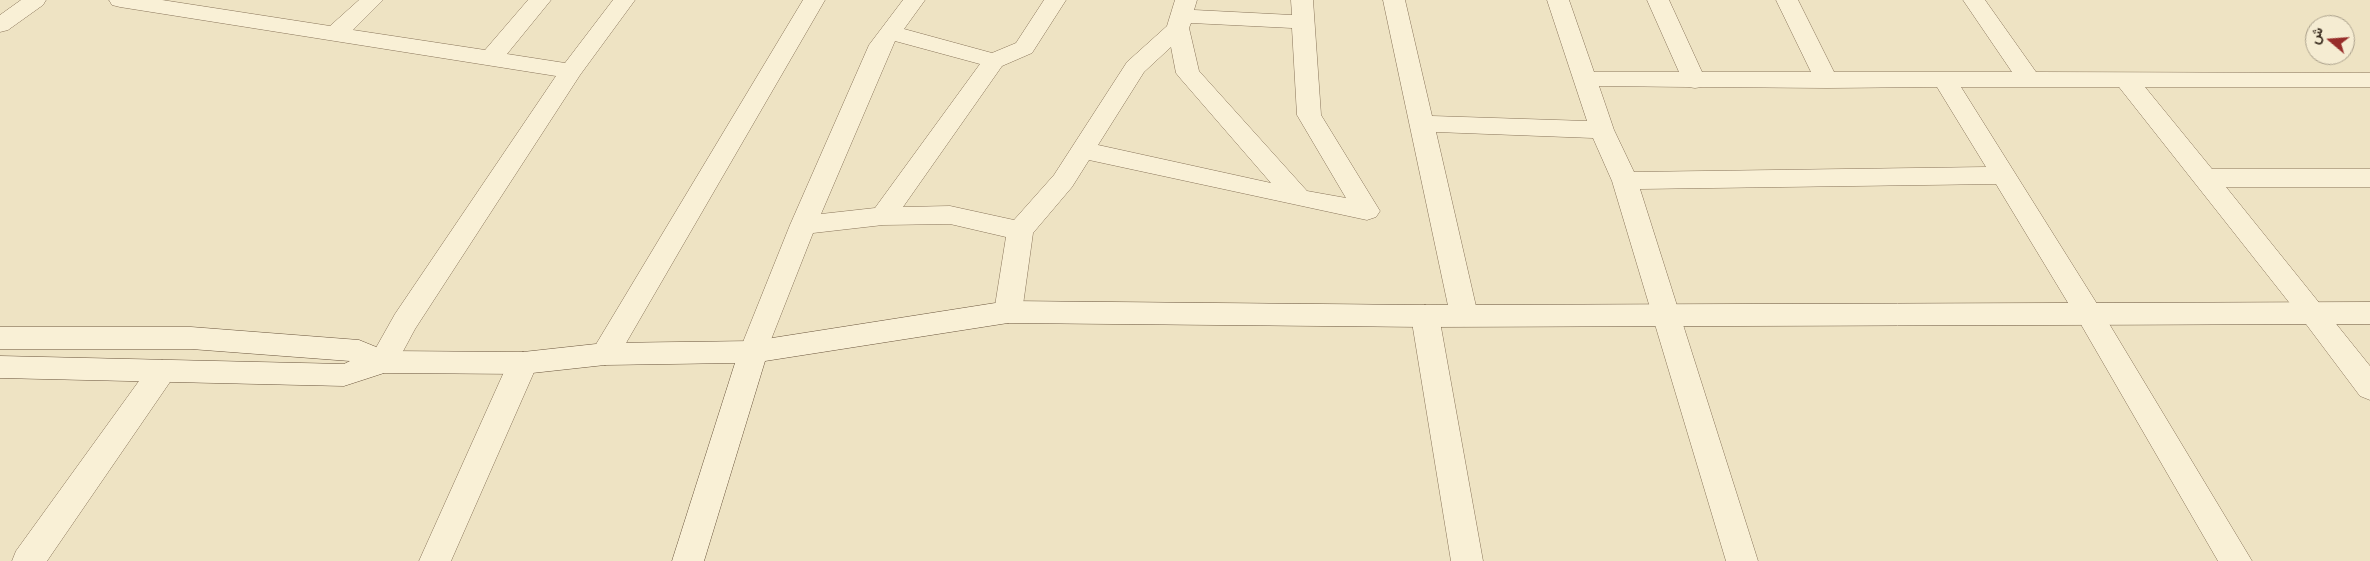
<!DOCTYPE html>
<html>
<head>
<meta charset="utf-8">
<style>
  body { margin:0 }
  #map { position:relative; width:2370px; height:561px; overflow:hidden; background:#eee3c3; font-family:"Zilla Slab",Vazirmatn,serif }
  canvas { display:block }
  .north { position:absolute; left:2305px; top:15px; width:50px; height:50px; box-sizing:border-box; background:#f5ecd2; border:1px solid #a99f8a; border-radius:50%; rotate:288deg; font-size:14px; font-weight:700; line-height:20px; text-align:center; color:#382b1e }
  .north::after { content:''; display:block; margin:auto; width:18px; height:22px; background:#972d2a; clip-path:polygon(50% 0,100% 100%,50% 72%,0 100%) }
</style>
</head>
<body>
<div id="map">
<canvas width="2370" height="561"></canvas>
<div class="north">ش</div>
</div>
<script>
const c = document.querySelector('canvas').getContext('2d');
c.lineJoin = 'round';
const toPath = rows => new Path2D(rows.map(r => 'M' + r).join(''));
function stroke(path, color, width, dash) { c.strokeStyle = color; c.lineWidth = width; c.lineCap = dash ? 'butt' : 'round'; c.setLineDash(dash || []); c.stroke(path); }
function fill(path, color) { c.fillStyle = color; c.fill(path, 'evenodd'); }
const street = toPath([
  [21,0,46,0,43,5,8,30,0,32,0,15,21,0],
  [109,0,162,0,330,26,359,0,383,0,353,30,485,50,528,0,551,0,507,54,565,63,613,0,635,0,580,75,415,329,393,370,383,373,373,370,368,362,395,314,556,76,120,7,112,5,109,0],
  [803,0,825,0,615,362,605,365,595,362,591,354,595,346,803,0],
  [903,0,925,0,904,29,992,53,1016,43,1044,0,1066,0,1032,53,1002,66,903,207,950,206,1014,220,1054,175,1127,62,1167,26,1175,0,1197,0,1194,10,1292,15,1291,0,1313,0,1321,115,1380,211,1376,217,1367,220,1089,160,1072,187,1033,233,1022,312,1018,319,1008,323,998,319,994,312,1006,237,950,224,883,225,813,233,763,360,753,363,743,360,739,352,790,225,869,45,903,0],
  [1191,23,1292,28,1297,115,1346,198,1307,191,1199,71,1189,28,1191,23],
  [895,41,980,64,875,208,821,214,895,41],
  [1171,47,1176,73,1180,78,1271,183,1098,145,1144,72,1171,47],
  [1383,0,1405,0,1432,116,1587,121,1547,0,1569,0,1594,72,1679,72,1647,0,1669,0,1702,72,1811,72,1776,0,1798,0,1834,72,2012,72,1963,0,1985,0,2036,72,2370,73,2370,87,2145,87,2212,169,2370,169,2370,187,2226,187,2370,366,2370,400,2360,396,2303,320,2119,87,1961,87,2099,307,2252,561,2218,561,2079,321,1996,184,1640,189,1758,561,1726,561,1612,181,1593,138,1436,132,1478,315,1474,322,1464,326,1454,322,1450,315,1383,0],
  [1599,86,1688,87,1695,88,1702,87,1827,88,1937,87,1986,167,1634,172,1614,130,1599,86],
  [1425,305,1435,309,1439,316,1483,561,1451,561,1411,316,1415,309,1425,305],
  [523,352,533,355,538,363,451,561,419,561,508,363,513,355,523,352],
  [162,360,172,363,177,371,172,379,47,561,12,561,16,551,152,363,162,360]
]);
const secondary = toPath([
  [1008,301,1425,305,2370,302,2370,324,1425,327,1008,323,765,361,704,561,672,561,735,363,605,365,523,374,384,373,344,386,0,378,0,356,344,364,350,361,191,349,0,349,0,327,191,327,359,340,386,351,523,352,605,343,753,341,1008,301]
]);
stroke(street, '#88745a', 1);
stroke(secondary, '#6a553d', 1);
fill(street, '#f9f0d6');
fill(secondary, '#f9f0d6');
</script>
</body>
</html>
